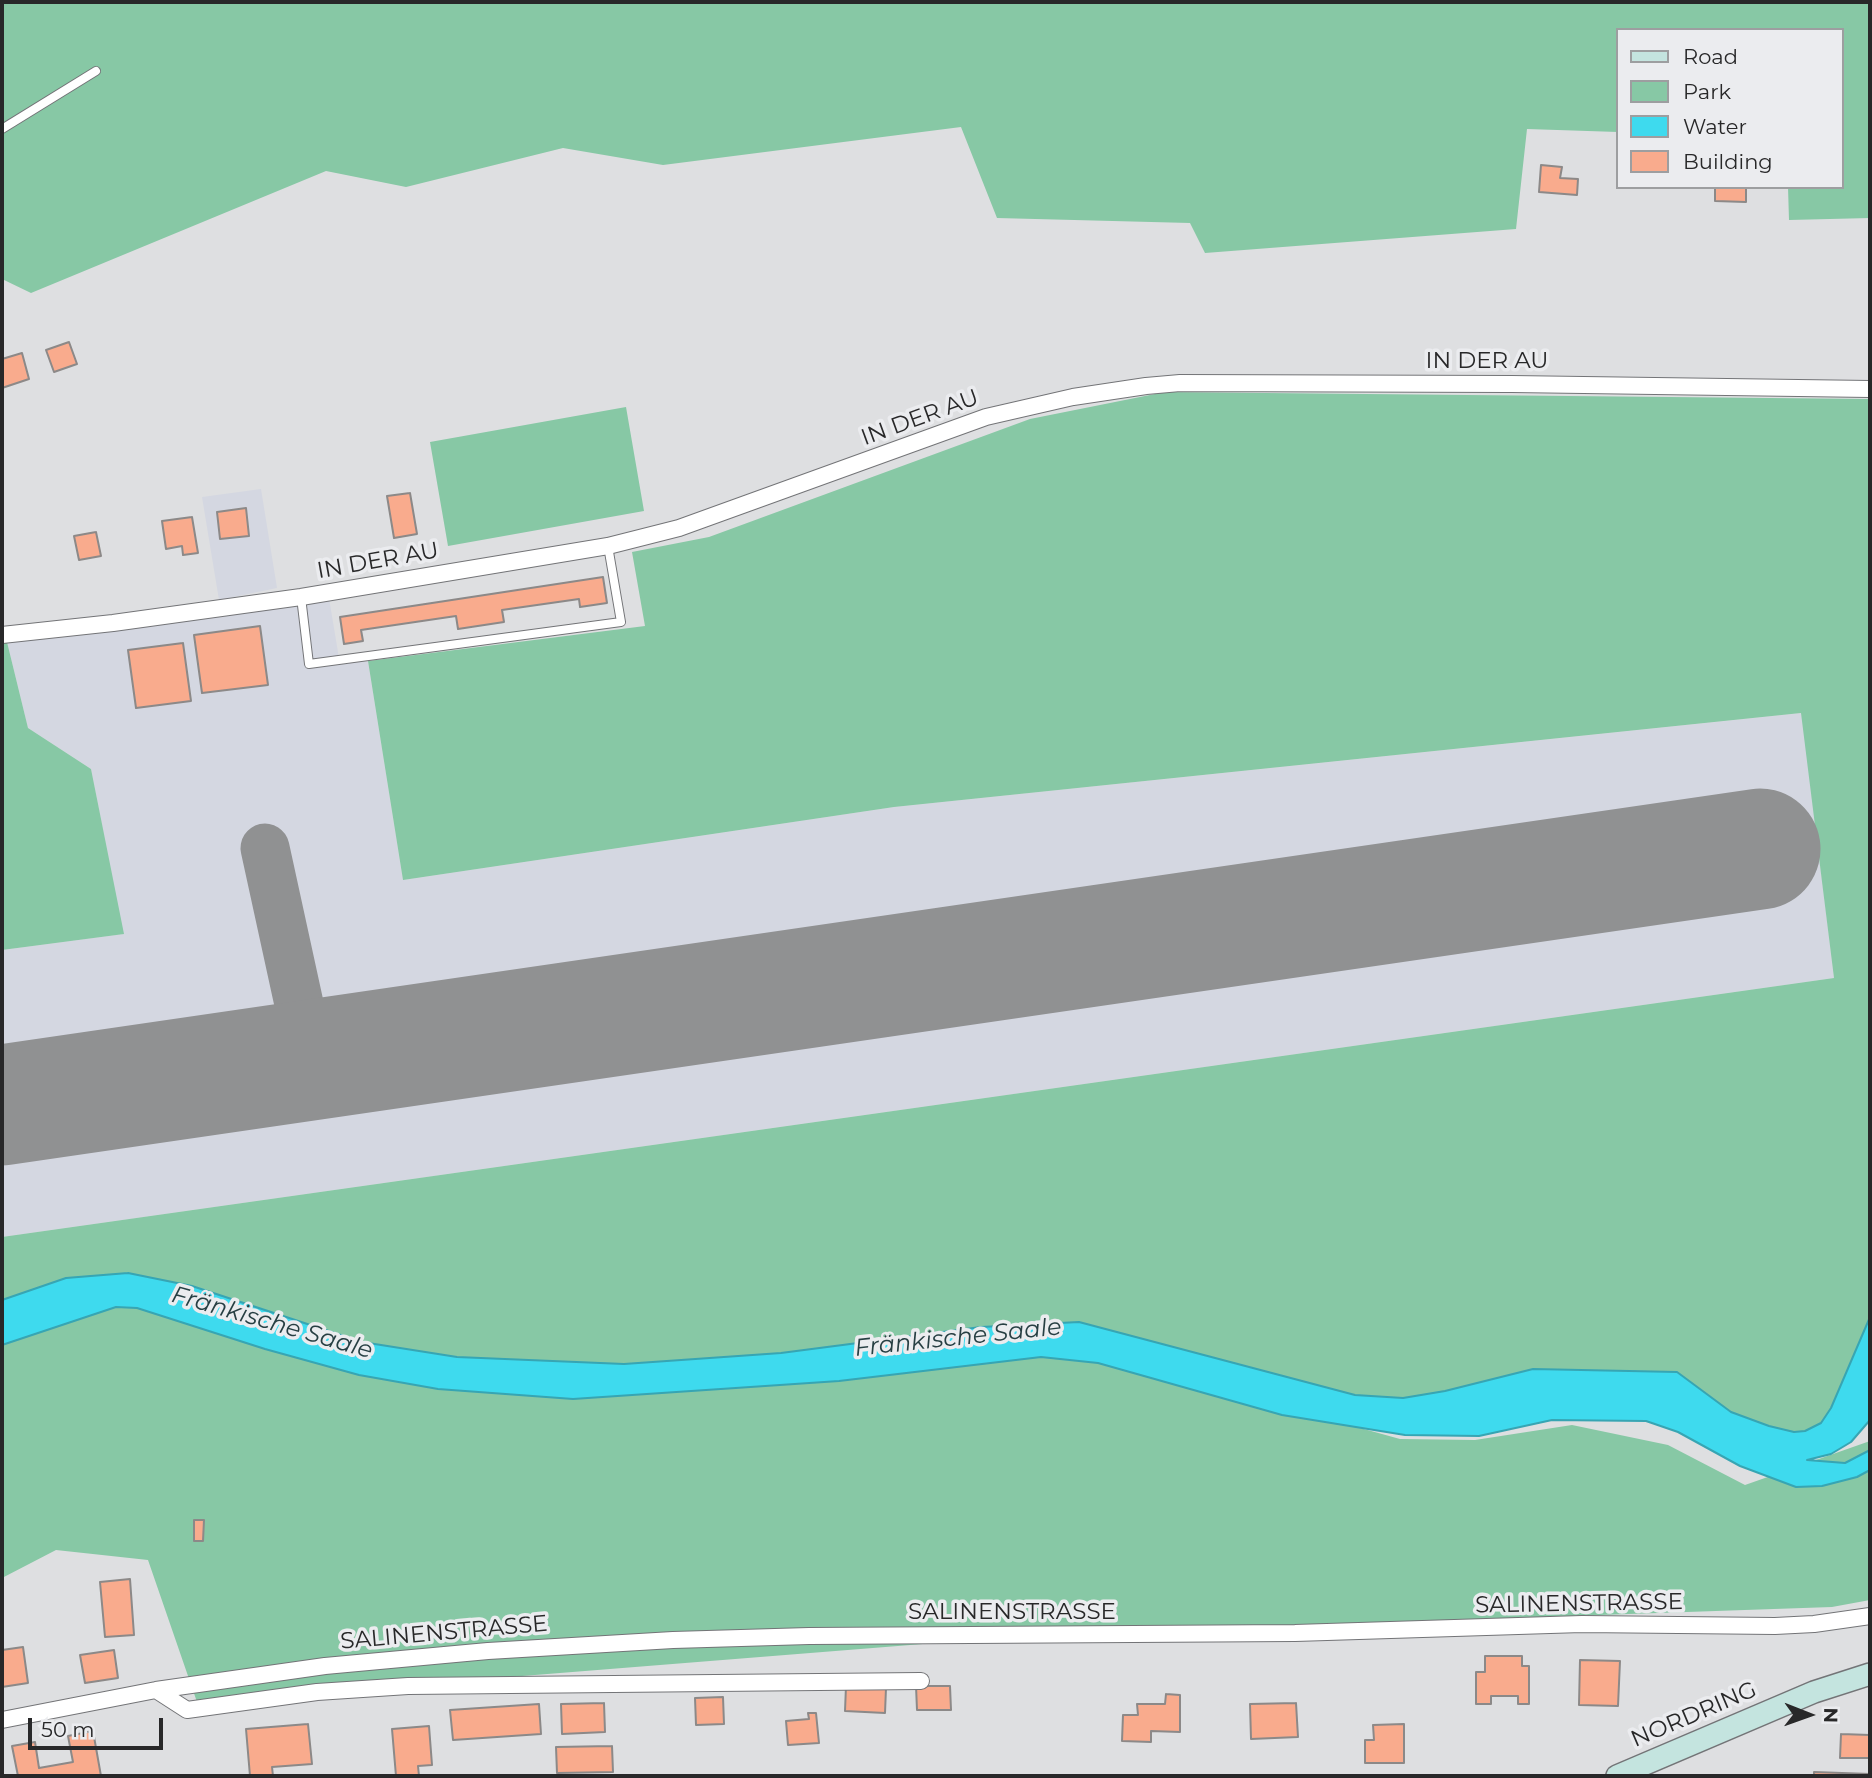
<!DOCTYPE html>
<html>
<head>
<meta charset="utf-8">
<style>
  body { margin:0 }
  #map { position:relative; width:1872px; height:1778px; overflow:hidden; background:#dedfe1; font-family:Montserrat,sans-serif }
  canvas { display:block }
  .frame { position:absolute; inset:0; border:4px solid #282829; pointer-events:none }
  .legend { position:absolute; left:1616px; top:28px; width:228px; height:161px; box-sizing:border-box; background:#ebecef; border:2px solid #9d9ea0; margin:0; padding:9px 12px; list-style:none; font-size:21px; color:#282829 }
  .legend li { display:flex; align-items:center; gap:14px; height:35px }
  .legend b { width:35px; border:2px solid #9d9ea0 }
  .north { position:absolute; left:1774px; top:1680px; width:70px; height:70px; -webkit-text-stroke:5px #ebecef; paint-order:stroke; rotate:91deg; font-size:19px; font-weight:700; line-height:28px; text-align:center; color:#282829 }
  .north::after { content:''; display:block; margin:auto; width:24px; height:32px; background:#282829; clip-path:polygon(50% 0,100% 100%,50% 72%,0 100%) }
  .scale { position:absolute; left:28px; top:1718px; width:135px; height:32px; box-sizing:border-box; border:4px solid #282829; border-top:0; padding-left:9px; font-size:21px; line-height:24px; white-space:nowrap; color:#282829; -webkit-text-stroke:5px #ebecef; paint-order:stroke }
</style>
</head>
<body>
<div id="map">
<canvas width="1872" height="1778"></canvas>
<div class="frame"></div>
<ul class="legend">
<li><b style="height:9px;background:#c4e4df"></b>Road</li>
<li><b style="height:19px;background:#87c8a5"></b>Park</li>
<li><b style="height:19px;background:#3edaee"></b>Water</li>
<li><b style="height:19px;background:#f9ab8d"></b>Building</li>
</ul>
<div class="north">N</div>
<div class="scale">50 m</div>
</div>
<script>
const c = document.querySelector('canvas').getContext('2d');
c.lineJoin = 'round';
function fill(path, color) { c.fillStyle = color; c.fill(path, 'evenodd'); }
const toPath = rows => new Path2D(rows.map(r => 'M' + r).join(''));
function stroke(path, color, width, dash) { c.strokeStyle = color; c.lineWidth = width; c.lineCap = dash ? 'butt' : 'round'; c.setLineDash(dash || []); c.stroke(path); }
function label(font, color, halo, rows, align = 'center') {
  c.font = font + ' Montserrat,sans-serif'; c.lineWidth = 7; c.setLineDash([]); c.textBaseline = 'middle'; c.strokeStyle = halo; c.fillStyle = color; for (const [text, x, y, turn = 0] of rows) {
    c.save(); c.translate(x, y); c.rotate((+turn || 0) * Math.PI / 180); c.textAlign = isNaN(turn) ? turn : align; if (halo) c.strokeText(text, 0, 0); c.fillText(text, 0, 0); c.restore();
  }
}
const built = toPath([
  [261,489,277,588,219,600,202,497],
  [329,598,340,664,368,661,403,880,894,807,1802,713,1834,978,2,1237,2,950,123,934,91,769,28,728,7,642]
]);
const green = toPath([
  [2,2,1870,2,1870,218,1789,220,1788,187,1842,187,1842,30,1618,30,1618,132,1527,129,1516,229,1205,253,1190,223,997,218,961,127,663,165,563,148,406,187,326,171,31,293,2,279],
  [1165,392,1870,399,1870,1317,1831,1408,1821,1423,1805,1431,1794,1432,1769,1426,1730,1412,1677,1372,1533,1369,1445,1391,1403,1398,1355,1395,1079,1322,981,1327,781,1353,624,1364,457,1357,362,1342,192,1286,128,1273,66,1278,2,1300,2,1237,1834,978,1801,713,894,807,403,880,368,661,645,626,632,552,709,537,1030,419],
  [626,407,644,511,448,546,430,442],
  [2,642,7,642,28,728,91,769,124,934,2,950],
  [109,1298,451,1380,1056,1344,1400,1439,1475,1440,1572,1425,1668,1445,1745,1485,1870,1441,1870,1600,1832,1607,1048,1634,197,1702,148,1560,56,1550,2,1578,2,1327]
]);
const water = toPath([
  [128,1273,192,1286,362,1342,457,1357,624,1364,781,1353,981,1327,1079,1322,1355,1395,1403,1398,1445,1391,1533,1369,1677,1372,1731,1412,1769,1426,1794,1432,1805,1431,1821,1423,1831,1408,1870,1317,1870,1420,1851,1442,1831,1454,1807,1460,1845,1463,1870,1450,1870,1470,1857,1477,1822,1486,1796,1487,1740,1466,1678,1432,1646,1421,1552,1420,1479,1436,1405,1435,1282,1415,1098,1363,1041,1357,839,1381,573,1399,438,1389,359,1375,265,1349,137,1308,116,1307,2,1345,2,1300,66,1278,128,1273]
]);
const taxiway = toPath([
  [265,848,311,1059]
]);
const runway = toPath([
  [2,1105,1760,849]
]);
const building = toPath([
  [1541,165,1562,167,1560,178,1578,179,1577,195,1539,192,1541,165],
  [1715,187,1746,187,1746,202,1715,201,1715,187],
  [69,342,77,364,54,372,46,350,69,342],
  [22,353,29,379,2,388,2,359,22,353],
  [410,493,417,534,394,538,387,496,410,493],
  [246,508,249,536,220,539,217,512,246,508],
  [192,517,198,553,183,555,182,546,166,549,162,521,192,517],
  [96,532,101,556,79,560,74,536,96,532],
  [603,577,607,603,580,607,579,599,502,610,504,622,458,629,456,616,361,630,363,641,344,644,340,617,603,577],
  [260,626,268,685,202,693,194,635,260,626],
  [183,643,191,701,136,708,128,650,183,643],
  [194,1520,204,1520,203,1541,194,1541,194,1520],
  [130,1579,134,1635,105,1637,100,1582,130,1579],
  [23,1647,28,1683,2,1687,2,1650,23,1647],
  [114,1650,118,1678,85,1683,80,1655,114,1650],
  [1485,1656,1522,1656,1522,1666,1529,1666,1529,1704,1518,1704,1518,1696,1491,1696,1491,1704,1476,1704,1476,1672,1485,1672,1485,1656],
  [1580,1660,1620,1661,1618,1706,1579,1705,1580,1660],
  [846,1686,886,1688,885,1713,845,1711,846,1686],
  [916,1686,950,1686,951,1710,917,1710,916,1686],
  [1166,1694,1180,1695,1180,1732,1151,1731,1151,1742,1122,1741,1123,1715,1138,1715,1137,1704,1165,1704,1166,1694],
  [723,1697,724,1724,696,1725,695,1698,723,1697],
  [604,1703,605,1732,562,1734,561,1704,604,1703],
  [1296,1703,1298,1737,1251,1739,1250,1704,1296,1703],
  [539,1704,541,1734,453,1740,450,1710,539,1704],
  [808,1713,816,1713,819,1743,788,1745,786,1721,809,1719,808,1713],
  [308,1724,312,1764,272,1767,273,1776,250,1776,246,1729,308,1724],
  [1404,1724,1404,1763,1365,1763,1365,1740,1374,1740,1373,1725,1404,1724],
  [429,1726,432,1765,418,1766,419,1776,396,1776,392,1729,429,1726],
  [93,1731,101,1776,18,1776,12,1746,35,1742,39,1768,73,1762,68,1736,93,1731],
  [1841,1734,1870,1735,1870,1758,1840,1758,1841,1734],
  [612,1746,613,1772,557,1773,556,1747,612,1746],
  [1814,1772,1870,1774,1870,1776,1814,1776,1814,1772]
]);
const service = toPath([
  [2,129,96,71],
  [301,597,309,664,621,622,608,546]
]);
const minor = toPath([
  [2,635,113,623,301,597,608,546,679,528,986,417,1073,397,1146,386,1180,383,1512,384,1870,389],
  [156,1690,187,1710,317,1692,408,1686,921,1681],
  [2,1720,156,1690,325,1666,488,1651,673,1640,809,1636,1295,1633,1582,1624,1775,1626,1814,1624,1870,1616]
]);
const secondary = toPath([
  [1617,1776,1814,1692,1870,1674]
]);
const streetNames = [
  ["IN DER AU",1487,361],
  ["IN DER AU",920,418,-20],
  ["IN DER AU",378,561,-10],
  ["SALINENSTRASSE",1579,1604,-1],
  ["SALINENSTRASSE",1012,1612],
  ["SALINENSTRASSE",444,1633,-5],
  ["NORDRING",1694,1715,-23]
];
const waterNames = [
  ["Fränkische Saale",272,1323,16],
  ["Fränkische Saale",958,1338,-6]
];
fill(built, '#d4d7e1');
fill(green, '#87c8a5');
fill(water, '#3edaee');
stroke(water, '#37a5b3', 2);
stroke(taxiway, '#909192', 49);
stroke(runway, '#909192', 121);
fill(building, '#f9ab8d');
stroke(building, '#8c8988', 2);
stroke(service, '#737477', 10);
stroke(minor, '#737477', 18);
stroke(secondary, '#737477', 24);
stroke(service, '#fff', 8);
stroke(minor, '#fff', 16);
stroke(secondary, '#c4e4df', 21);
label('23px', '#282829', '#ebecef', streetNames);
label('italic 24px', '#273f43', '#ebecef', waterNames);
</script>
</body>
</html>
